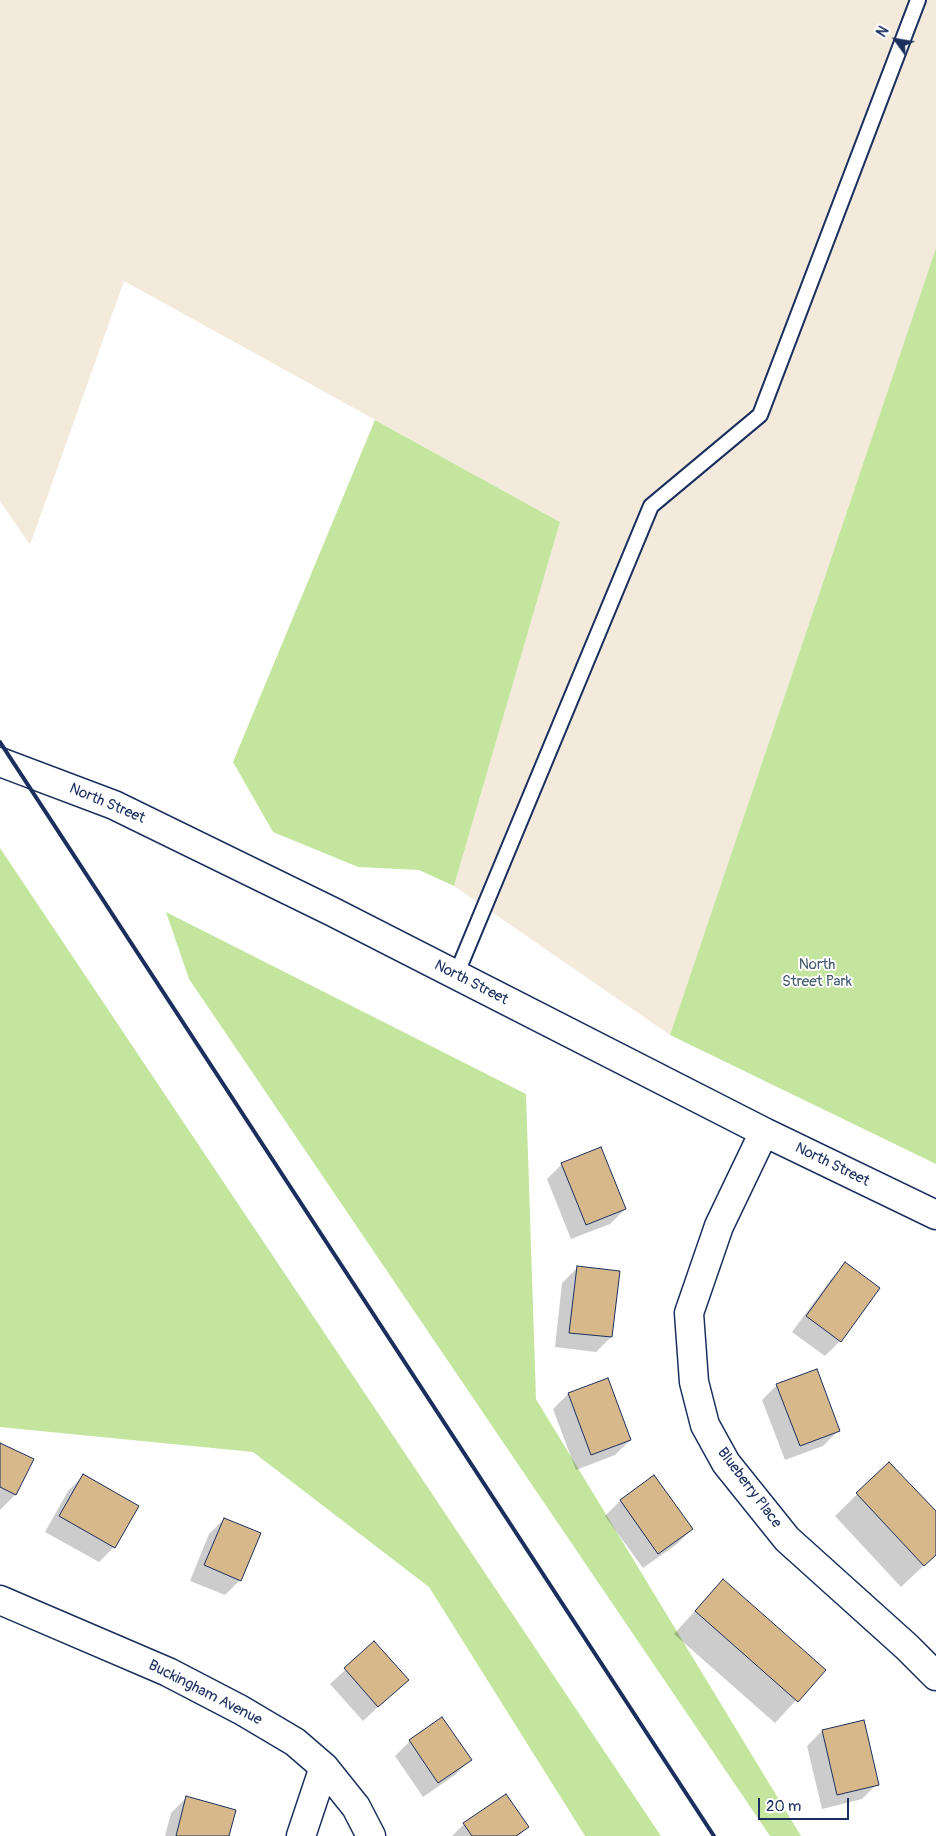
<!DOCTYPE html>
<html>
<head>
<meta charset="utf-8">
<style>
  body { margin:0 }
  #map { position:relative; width:936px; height:1836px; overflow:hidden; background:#fff; font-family:Pangolin,sans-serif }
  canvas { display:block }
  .north { position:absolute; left:871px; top:15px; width:50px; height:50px; -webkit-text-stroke:4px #fff; paint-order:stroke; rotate:302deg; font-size:14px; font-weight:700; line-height:20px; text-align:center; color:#1b2f5e }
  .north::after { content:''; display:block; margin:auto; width:18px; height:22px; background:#1b2f5e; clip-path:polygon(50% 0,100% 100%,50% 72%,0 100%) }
  .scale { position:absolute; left:758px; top:1798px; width:91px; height:22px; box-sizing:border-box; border:2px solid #1b2f5e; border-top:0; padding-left:6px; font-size:15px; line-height:18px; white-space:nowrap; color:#1b2f5e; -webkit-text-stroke:4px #fff; paint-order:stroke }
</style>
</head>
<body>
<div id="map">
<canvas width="936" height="1836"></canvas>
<div class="north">N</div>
<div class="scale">20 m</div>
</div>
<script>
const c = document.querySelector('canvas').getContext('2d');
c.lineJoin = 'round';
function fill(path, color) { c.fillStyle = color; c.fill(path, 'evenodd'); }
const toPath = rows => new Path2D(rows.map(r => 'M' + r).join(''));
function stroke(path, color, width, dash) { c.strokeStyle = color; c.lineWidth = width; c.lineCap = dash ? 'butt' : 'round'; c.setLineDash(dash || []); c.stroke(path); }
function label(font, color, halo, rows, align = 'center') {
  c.font = font + ' Pangolin,sans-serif'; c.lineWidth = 4; c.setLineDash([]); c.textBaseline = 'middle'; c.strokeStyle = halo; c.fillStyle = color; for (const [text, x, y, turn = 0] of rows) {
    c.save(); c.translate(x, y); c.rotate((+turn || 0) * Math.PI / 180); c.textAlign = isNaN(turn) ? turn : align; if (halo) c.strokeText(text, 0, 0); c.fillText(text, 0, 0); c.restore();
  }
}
const built = toPath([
  [0,0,936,0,936,248,670,1035,454,886,560,522,124,281,30,545,0,501]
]);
const green = toPath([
  [936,248,936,1164,670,1035],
  [375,420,560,522,454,886,419,870,358,867,273,832,233,762],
  [0,848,661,1836,585,1836,429,1587,253,1452,0,1427],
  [166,912,526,1094,536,1399,801,1836,770,1836,189,979]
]);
const shadow = toPath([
  [562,1164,625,1209,610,1224,571,1239,547,1179],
  [846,1264,840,1341,825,1356,792,1332,831,1279],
  [577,1268,611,1337,596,1352,555,1347,562,1283],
  [607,1379,630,1440,615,1455,576,1470,553,1409,568,1394],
  [777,1385,838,1431,823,1446,785,1460,762,1400],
  [0,1444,15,1495,0,1510],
  [889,1463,936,1513,936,1554,901,1587,835,1516],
  [83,1476,114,1547,99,1562,45,1532,68,1491],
  [654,1477,692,1529,677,1544,643,1568,605,1516,620,1501],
  [224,1519,240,1580,225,1595,190,1581,209,1534],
  [723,1580,824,1670,775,1723,674,1634],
  [374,1643,407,1680,363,1721,330,1684],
  [822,1731,877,1784,862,1799,822,1809,807,1746],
  [410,1741,470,1760,455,1775,423,1797,395,1756],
  [186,1798,228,1836,165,1836,171,1813],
  [464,1824,527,1827,519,1836,452,1836]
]);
const building = toPath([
  [601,1147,626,1209,586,1225,561,1163,601,1147],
  [845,1262,880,1288,841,1342,806,1316,845,1262],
  [577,1266,620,1271,612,1337,569,1333,577,1266],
  [817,1369,840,1431,800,1446,776,1384,817,1369],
  [608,1378,631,1440,591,1455,568,1393,608,1378],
  [0,1443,34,1459,16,1495,0,1487,0,1443],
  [889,1462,936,1511,936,1555,924,1566,856,1493,889,1462],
  [83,1474,139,1506,115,1548,59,1516,83,1474],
  [654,1475,693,1529,658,1554,620,1500,654,1475],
  [224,1518,261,1533,241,1581,204,1565,224,1518],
  [723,1579,826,1670,798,1702,695,1611,723,1579],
  [374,1641,409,1680,378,1707,344,1668,374,1641],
  [442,1717,472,1760,438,1783,409,1740,442,1717],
  [864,1720,879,1785,837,1795,822,1730,864,1720],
  [506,1794,529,1827,516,1836,472,1836,463,1823,506,1794],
  [186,1796,236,1810,229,1836,176,1836,186,1796]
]);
const service = toPath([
  [456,975,651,506,760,415,918,0]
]);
const minor = toPath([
  [0,762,114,805,333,912,764,1132,936,1215],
  [764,1132,719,1226,689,1313,694,1382,705,1425,726,1463,787,1539,907,1647,936,1676],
  [0,1600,168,1672,241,1710,295,1742,324,1767,356,1807,371,1836],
  [301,1836,324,1767]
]);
const rail = toPath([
  [0,742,714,1836]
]);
const streetNames = [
  ["North Street",107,804,23],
  ["North Street",471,983,27],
  ["North Street",832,1165,26],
  ["Blueberry Place",749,1488,53],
  ["Buckingham Avenue",205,1693,27]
];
const parkNames = [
  ["North",817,965],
  ["Street Park",817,982]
];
fill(built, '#f3eadc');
fill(green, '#c3e59e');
fill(shadow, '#0003');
fill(building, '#d7b88a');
stroke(building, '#1b2f5e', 1);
stroke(service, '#1b2f5e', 18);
stroke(minor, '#1b2f5e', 31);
stroke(service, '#fff', 14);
stroke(minor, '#fff', 28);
stroke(rail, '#1b2f5e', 4);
label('15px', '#1b2f5e', '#fff', streetNames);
label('15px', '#455c6e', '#fff', parkNames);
</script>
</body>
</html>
